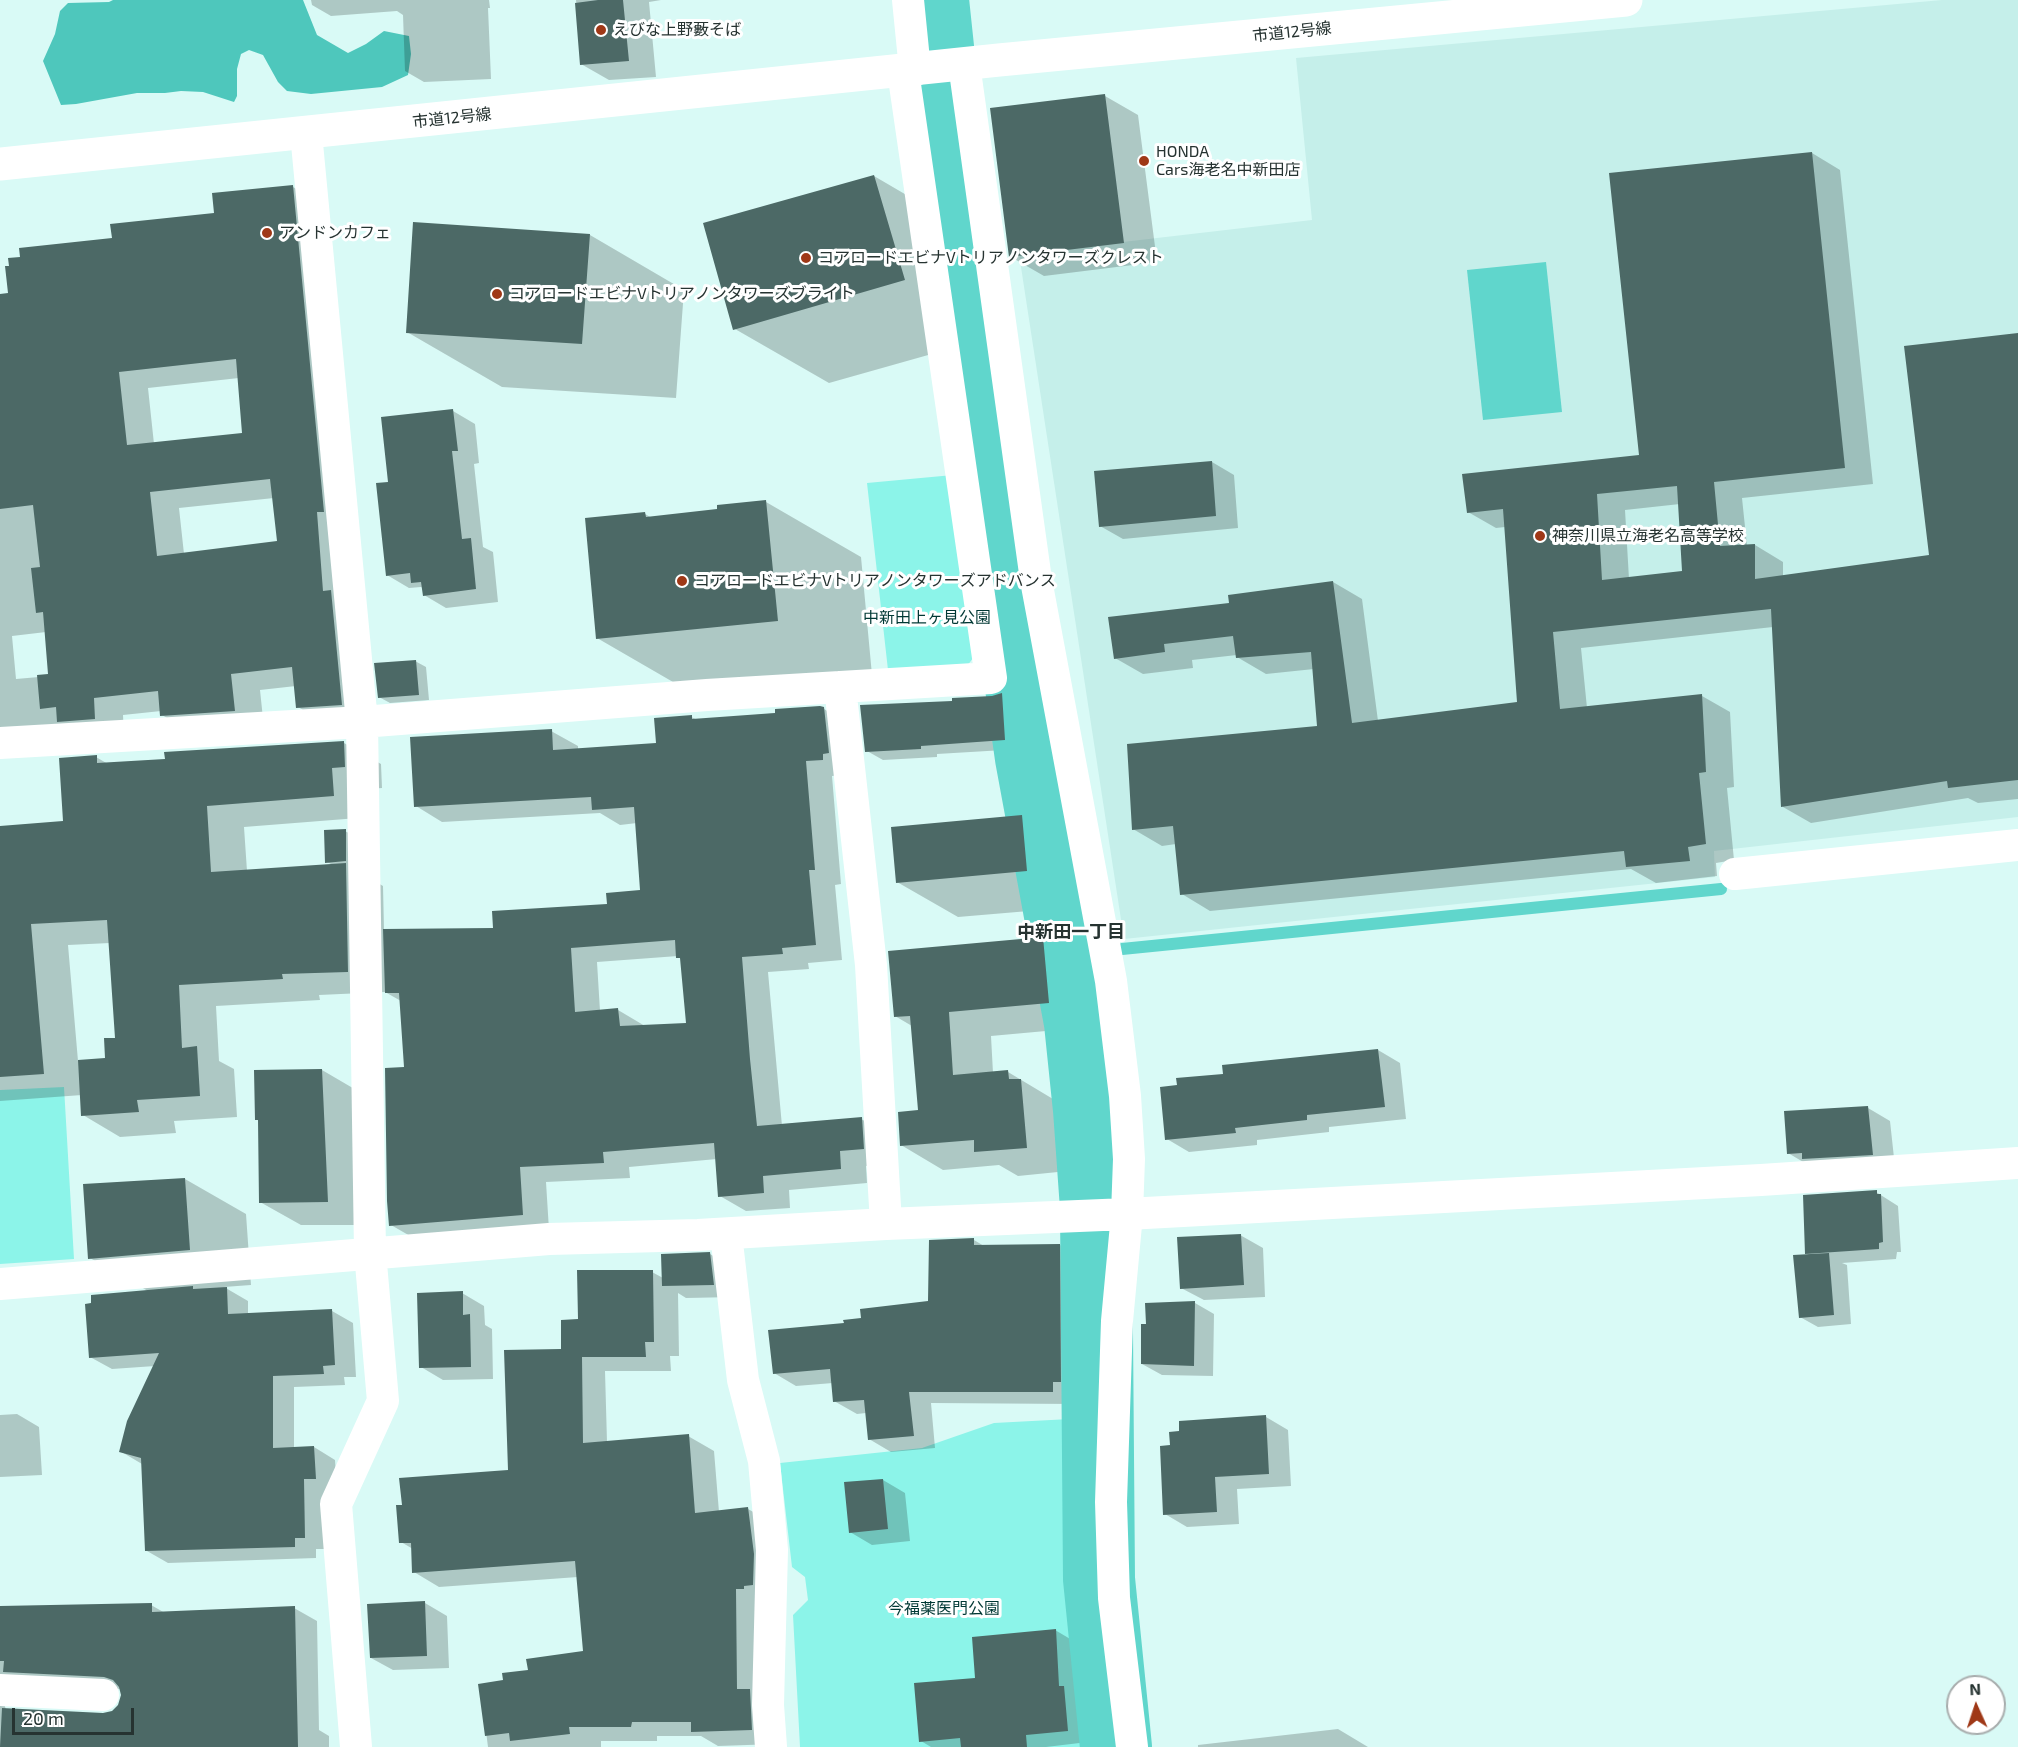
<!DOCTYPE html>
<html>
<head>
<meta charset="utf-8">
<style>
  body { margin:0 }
  #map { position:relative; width:2018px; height:1747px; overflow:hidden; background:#d9faf6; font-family:"Exo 2",sans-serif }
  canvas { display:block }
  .north { position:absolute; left:1946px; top:1675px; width:60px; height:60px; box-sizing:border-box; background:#fff; border:2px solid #a8adad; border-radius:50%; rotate:357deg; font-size:16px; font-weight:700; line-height:24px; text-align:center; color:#263331 }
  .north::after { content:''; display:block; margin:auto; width:21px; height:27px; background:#9f3817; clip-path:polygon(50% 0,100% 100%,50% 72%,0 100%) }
  .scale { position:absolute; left:12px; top:1708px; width:122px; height:27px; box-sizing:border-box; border:3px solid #263331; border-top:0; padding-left:8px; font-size:18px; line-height:21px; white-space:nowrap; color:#263331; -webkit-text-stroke:4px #fff; paint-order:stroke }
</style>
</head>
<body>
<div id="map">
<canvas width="2018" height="1747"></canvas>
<div class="north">N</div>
<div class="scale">20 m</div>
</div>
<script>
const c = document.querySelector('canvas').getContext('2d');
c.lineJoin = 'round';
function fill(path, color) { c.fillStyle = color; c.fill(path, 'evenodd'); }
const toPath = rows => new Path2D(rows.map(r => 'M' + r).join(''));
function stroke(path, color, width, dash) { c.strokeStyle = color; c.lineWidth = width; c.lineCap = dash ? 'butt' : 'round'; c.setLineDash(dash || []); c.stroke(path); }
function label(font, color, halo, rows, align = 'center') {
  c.font = font + ' "Exo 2","Noto Sans JP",sans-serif'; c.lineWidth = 6; c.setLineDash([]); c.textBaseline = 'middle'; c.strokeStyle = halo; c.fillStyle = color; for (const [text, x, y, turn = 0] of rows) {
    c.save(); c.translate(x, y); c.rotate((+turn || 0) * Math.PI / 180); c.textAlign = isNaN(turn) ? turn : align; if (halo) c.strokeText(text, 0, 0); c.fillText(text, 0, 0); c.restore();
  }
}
const built = toPath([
  [1942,0,2018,0,2018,817,1714,851,1715,877,1124,939,1019,254,1312,220,1296,58]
]);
const green = toPath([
  [953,475,977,653,967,666,888,670,867,483],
  [64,1087,74,1259,0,1264,0,1090],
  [1070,1419,1076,1456,1081,1615,1098,1747,800,1747,793,1615,808,1600,805,1577,792,1567,780,1463,922,1448,994,1423]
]);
const forest = toPath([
  [113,0,303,0,317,35,348,53,366,44,384,31,409,36,411,54,408,75,382,87,311,94,287,91,278,82,263,55,249,50,241,54,237,69,237,96,234,102,203,92,181,91,165,93,137,93,76,104,61,105,43,61,55,34,60,11,68,3,109,2]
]);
const water = toPath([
  [1546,262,1562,412,1483,420,1467,270]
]);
const shadow = toPath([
  [311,0,489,0,490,8,488,8,491,79,424,82,405,71,403,15,397,11,331,16,312,5],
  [576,0,661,0,649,2,656,77,609,80,581,64],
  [1105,96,1138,115,1157,262,1044,276,1011,257],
  [1812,153,1840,170,1873,484,1742,498,1747,546,1755,545,1783,562,1783,577,1931,557,2018,335,2018,799,1978,803,1968,798,1811,823,1783,807,1773,627,1581,648,1587,708,1702,696,1730,712,1734,787,1727,788,1734,860,1716,863,1717,876,1656,883,1631,869,1210,911,1182,894,1176,844,1162,846,1133,829,1319,728,1314,669,1266,674,1237,657,1237,655,1192,660,1193,668,1143,674,1115,658,1231,604,1230,596,1333,582,1362,599,1378,721,1518,703,1505,527,1496,528,1468,512,1640,456],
  [1680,504,1683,573,1629,579,1625,510],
  [874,176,968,231,999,335,829,383,735,329],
  [293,187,322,204,371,721,327,724,298,707,296,686,260,690,264,728,191,732,162,715,161,711,123,715,124,736,0,732,0,295,9,294,113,240,216,215],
  [239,378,243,434,154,444,148,388],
  [274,498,278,542,184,554,179,508],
  [46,632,50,676,16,679,12,636],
  [590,235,684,290,676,398,502,387,407,332],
  [453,411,475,424,479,463,474,464,483,547,493,552,498,602,446,608,424,595,423,588,421,587,409,588,387,575,389,483],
  [1212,462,1234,475,1238,528,1123,539,1100,526,1096,472],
  [766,502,861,557,872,675,692,693,597,638,645,514,652,518,719,511],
  [415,661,426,667,429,700,390,703,379,697],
  [1002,694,1018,704,1021,749,937,754,937,757,883,760,867,751,953,702,992,697],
  [824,709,850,724,850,774,832,776,841,884,835,885,842,960,808,963,809,969,768,972,782,1126,861,1119,888,1134,890,1164,866,1166,867,1183,789,1190,790,1208,746,1211,720,1196,717,1159,629,1167,630,1178,546,1182,549,1230,417,1240,391,1225,406,1069,401,1001,385,992,319,995,320,1000,216,1006,219,1061,234,1069,237,1117,174,1121,176,1133,120,1137,83,1115,82,1095,0,1101,0,828,65,822,96,757,108,764,166,761,344,743,381,764,382,788,369,789,371,817,244,827,247,871,333,865,327,862,345,831,356,837,351,867,383,886,384,930,495,929,608,905,642,891,637,823,620,825,600,813,442,822,416,806,551,731,578,746,578,749,657,744,691,717,698,720],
  [110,943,116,1039,107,1060,78,1061,68,945],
  [678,956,682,960,687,1024,645,1026,618,1010,600,1011,597,962],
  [1021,817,1083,852,1088,906,958,917,897,882],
  [1043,938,1085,963,1090,1027,991,1036,993,1073,1008,1072,1063,1105,1068,1171,1018,1176,999,1165,943,1170,901,1145,919,1112,912,1026,895,1016],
  [1378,1050,1400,1063,1406,1119,1329,1127,1329,1132,1257,1140,1257,1145,1189,1152,1167,1139,1178,1087,1224,1075],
  [322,1070,363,1094,368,1225,301,1225,260,1202,259,1121,256,1119],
  [1868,1108,1890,1121,1895,1167,1810,1166,1788,1153],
  [185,1179,246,1214,251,1285,224,1287,248,1301,248,1314,332,1311,353,1323,356,1377,344,1377,345,1385,294,1387,294,1448,314,1447,335,1460,337,1490,326,1549,316,1549,316,1558,168,1563,147,1551,142,1464,120,1451,155,1366,112,1369,90,1357,148,1291,90,1258],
  [1876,1192,1898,1206,1901,1252,1897,1252,1896,1259,1842,1263,1847,1265,1851,1324,1818,1327,1800,1317,1810,1256,1806,1253],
  [1240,1235,1263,1248,1265,1297,1204,1300,1181,1288],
  [974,1240,984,1246,1060,1245,1082,1258,1083,1394,1074,1394,1074,1404,931,1403,935,1448,891,1452,869,1439,866,1413,857,1414,834,1401,833,1383,796,1386,774,1373,845,1324,930,1302],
  [710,1254,732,1267,735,1297,686,1298,678,1293,679,1356,670,1356,671,1371,605,1371,607,1442,688,1436,714,1451,719,1512,748,1509,773,1523,777,1744,718,1746,701,1736,657,1736,657,1741,601,1741,601,1747,488,1747,480,1685,505,1682,530,1671,585,1653,578,1577,439,1587,414,1572,413,1549,401,1542,509,1472,563,1350,579,1321,652,1272,663,1278],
  [462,1293,484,1306,485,1325,492,1329,493,1379,443,1380,421,1367],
  [1195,1303,1214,1314,1213,1376,1162,1375,1142,1364],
  [17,1414,39,1427,42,1475,0,1477,0,1415],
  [1266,1417,1288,1430,1291,1486,1237,1489,1239,1524,1187,1527,1165,1514,1171,1447],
  [883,1480,905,1493,910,1541,872,1545,850,1532],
  [425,1603,447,1616,449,1668,393,1670,371,1658],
  [151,1605,165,1613,294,1608,317,1621,319,1730,329,1736,329,1747,0,1747,0,1608],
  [24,1684,121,1689,122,1695,120,1705,112,1712,102,1714,6,1710,4,1703],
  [1055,1630,1077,1643,1079,1697,1085,1700,1088,1742,1046,1747,931,1747,921,1741,977,1679],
  [1338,1729,1368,1747,1198,1747,1198,1745]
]);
const stream = toPath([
  [1122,949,1721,889]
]);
const river = toPath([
  [933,0,944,104,951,191,1031,758,1080,1023,1089,1110,1096,1208,1099,1579,1116,1747]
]);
const building = toPath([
  [598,0,623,0,629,61,580,65,575,3],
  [1105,94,1124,243,1009,257,990,108],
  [1812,152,1845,468,1714,482,1720,546,1755,544,1755,579,1929,555,1904,346,2018,333,2018,780,1948,788,1947,781,1781,807,1771,609,1553,632,1560,709,1702,694,1706,772,1699,773,1706,844,1688,847,1690,861,1626,867,1624,851,1180,895,1173,826,1132,830,1127,744,1317,726,1311,652,1236,658,1233,636,1164,644,1165,652,1114,659,1108,617,1229,603,1228,595,1333,581,1352,723,1517,702,1503,509,1467,513,1462,474,1639,455,1609,173],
  [1677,486,1682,571,1602,580,1597,494],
  [874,175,905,280,733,330,703,223],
  [293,185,324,512,317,512,323,591,331,590,342,705,296,708,292,667,231,674,235,711,160,716,158,691,94,698,95,719,57,722,56,707,40,709,37,675,48,674,43,612,36,613,31,568,40,567,33,505,0,509,0,294,8,293,5,266,9,266,8,258,20,257,19,248,112,238,110,224,214,213,212,193],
  [236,359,242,433,127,445,119,372],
  [270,479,277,541,157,556,150,492],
  [413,222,590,234,582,344,406,333],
  [453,409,458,451,452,451,462,539,471,538,476,589,423,596,421,582,411,583,410,573,386,576,376,483,388,482,381,417],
  [1212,461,1216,516,1099,527,1094,471],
  [766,500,778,621,596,639,585,518,645,512,646,517,717,509,717,505],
  [416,660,419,695,378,698,374,663],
  [1002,693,1005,740,921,746,921,749,865,752,860,705,952,701,952,698,992,696],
  [820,706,824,707,829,753,823,754,823,760,806,761,815,870,809,870,816,945,782,948,783,954,742,957,750,1059,757,1126,862,1117,864,1149,840,1151,841,1169,763,1176,764,1193,718,1197,714,1143,603,1152,604,1163,520,1167,523,1215,389,1226,387,1201,385,1068,404,1067,399,993,385,993,383,929,493,928,492,911,607,904,606,893,640,890,634,807,592,810,591,797,414,807,410,737,552,729,553,750,656,743,654,718,692,715,692,719,775,713,775,709],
  [675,940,676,958,680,958,686,1023,620,1026,618,1008,575,1012,571,948],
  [344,741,345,767,332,768,334,796,207,806,211,872,346,863,348,972,282,974,283,979,179,985,182,1048,197,1046,200,1096,137,1100,139,1112,81,1116,78,1060,105,1058,104,1038,115,1038,107,920,31,924,44,1074,0,1077,0,826,63,821,59,758,97,755,97,763,165,759,164,752],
  [1022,815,1027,871,896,883,891,827],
  [346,829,346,861,325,863,324,830],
  [1043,937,1049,1003,949,1012,953,1075,1008,1070,1009,1079,1021,1079,1027,1148,974,1152,974,1140,900,1146,898,1112,918,1110,910,1016,894,1017,888,951],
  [1378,1049,1385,1107,1307,1115,1307,1120,1235,1128,1236,1133,1165,1140,1160,1087,1177,1085,1176,1078,1223,1074,1222,1065],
  [322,1069,328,1202,259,1203,258,1120,255,1120,254,1070],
  [1868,1106,1873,1155,1802,1159,1802,1153,1787,1154,1784,1111],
  [185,1178,190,1250,88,1259,83,1184],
  [1877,1190,1877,1194,1881,1194,1883,1242,1879,1243,1879,1249,1805,1254,1803,1195],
  [1241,1234,1244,1285,1180,1289,1177,1237],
  [974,1238,974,1245,1060,1244,1061,1382,1053,1382,1053,1392,909,1392,914,1436,868,1440,864,1400,833,1402,830,1369,773,1374,768,1330,844,1323,843,1320,861,1318,860,1309,928,1301,929,1240],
  [710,1252,714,1285,662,1286,661,1254],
  [1829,1253,1834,1315,1799,1318,1793,1255],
  [577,1270,653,1270,654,1342,645,1342,646,1357,582,1357,583,1443,689,1434,695,1513,748,1507,754,1554,753,1585,744,1586,744,1589,736,1589,737,1689,750,1689,752,1730,691,1732,691,1722,632,1722,631,1727,569,1727,570,1734,510,1741,509,1733,485,1736,478,1684,503,1680,502,1673,528,1670,526,1659,583,1651,575,1561,412,1573,411,1543,399,1543,396,1505,402,1505,399,1478,508,1470,504,1350,561,1349,561,1320,578,1319],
  [193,1286,193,1289,227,1287,228,1314,332,1309,335,1365,323,1366,324,1374,273,1376,273,1448,314,1446,316,1479,304,1479,305,1538,295,1538,295,1547,145,1551,141,1458,119,1452,127,1421,159,1353,89,1358,85,1304,91,1303,91,1295],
  [463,1291,463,1315,470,1314,471,1367,419,1368,417,1293],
  [1195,1301,1194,1366,1141,1364,1141,1324,1146,1324,1145,1303],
  [1266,1415,1269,1474,1215,1477,1217,1512,1163,1515,1160,1446,1170,1445,1169,1432,1179,1431,1179,1421],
  [883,1479,888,1529,849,1533,844,1482],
  [425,1601,427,1656,370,1658,367,1604],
  [152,1603,152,1612,295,1606,298,1747,0,1747,2,1708,103,1713,112,1711,118,1705,121,1695,119,1687,113,1680,104,1677,3,1672,4,1661,0,1661,0,1606],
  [1056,1629,1059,1686,1064,1686,1068,1731,1026,1735,1027,1747,961,1747,960,1738,919,1742,914,1683,975,1678,972,1637]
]);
const minor = toPath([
  [908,0,915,70],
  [964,64,1036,580,1111,981,1125,1096,1129,1159,1127,1214,1117,1321,1111,1502,1114,1598,1132,1747],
  [306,133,362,722,370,1252,383,1401,336,1504,356,1747],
  [840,687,871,965,886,1224],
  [0,743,362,722,707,695,991,678,903,71],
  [1735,874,2018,845],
  [726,1234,743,1380,764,1461,772,1550,768,1705,771,1747],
  [0,1284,549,1239,698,1235,886,1224,1127,1214,1761,1180,2018,1163],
  [0,1690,103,1695]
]);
const tertiary = toPath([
  [0,164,999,60,1626,0]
]);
const markers = [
  [601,30,6,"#9f3817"],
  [1144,161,6,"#9f3817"],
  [267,233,6,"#9f3817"],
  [806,258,6,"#9f3817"],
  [497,294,6,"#9f3817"],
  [1540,536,6,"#9f3817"],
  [682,581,6,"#9f3817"]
];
const poiNames = [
  ["えびな上野藪そば",613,30],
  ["HONDA",1156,152],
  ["Cars海老名中新田店",1156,170],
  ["アンドンカフェ",279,233],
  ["コアロードエビナVトリアノンタワーズクレスト",818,258],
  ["コアロードエビナVトリアノンタワーズブライト",509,294],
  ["神奈川県立海老名高等学校",1552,536],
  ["コアロードエビナVトリアノンタワーズアドバンス",694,581]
];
const streetNames = [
  ["市道12号線",1292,32,-6],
  ["市道12号線",452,118,-6]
];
const parkNames = [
  ["中新田上ヶ見公園",927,618],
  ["今福薬医門公園",944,1609]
];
const neighbourhoodNames = [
  ["中新田一丁目",1071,932]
];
fill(built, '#c5efea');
fill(green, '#8cf4e9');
fill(forest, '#4ec7bc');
fill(water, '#60d6cc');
fill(shadow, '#0003');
stroke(stream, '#60d6cc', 12);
stroke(river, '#60d6cc', 72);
fill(building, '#4c6966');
stroke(minor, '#fff', 32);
stroke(tertiary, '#fff', 33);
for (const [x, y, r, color] of markers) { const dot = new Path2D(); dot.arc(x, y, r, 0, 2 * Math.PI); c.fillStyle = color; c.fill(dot); stroke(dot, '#fff', 2); }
label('16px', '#263331', '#fff', poiNames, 'left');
label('16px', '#263331', '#fff', streetNames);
label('16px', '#003834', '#fff', parkNames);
label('bold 18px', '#263331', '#fff', neighbourhoodNames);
</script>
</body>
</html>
